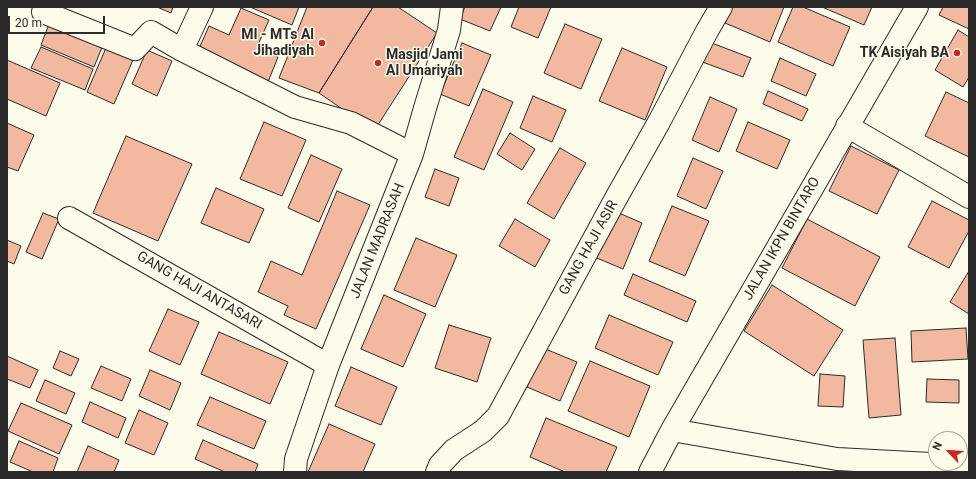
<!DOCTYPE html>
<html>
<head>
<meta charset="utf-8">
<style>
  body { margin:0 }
  #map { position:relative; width:976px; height:479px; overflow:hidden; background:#fdfbea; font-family:Roboto,sans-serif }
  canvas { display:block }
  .frame { position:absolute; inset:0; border:8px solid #2b2b2b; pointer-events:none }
  .north { position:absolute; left:928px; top:431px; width:40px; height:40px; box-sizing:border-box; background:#fdfbea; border:1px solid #a9a89e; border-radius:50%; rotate:295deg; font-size:11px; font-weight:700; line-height:16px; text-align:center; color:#2b2b2b }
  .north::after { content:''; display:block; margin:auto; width:14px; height:18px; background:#c62828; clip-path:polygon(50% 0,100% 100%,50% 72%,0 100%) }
  .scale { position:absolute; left:8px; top:16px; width:97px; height:18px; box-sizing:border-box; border:2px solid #2b2b2b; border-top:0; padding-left:5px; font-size:12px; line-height:14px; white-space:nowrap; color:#2b2b2b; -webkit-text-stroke:3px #fdfbea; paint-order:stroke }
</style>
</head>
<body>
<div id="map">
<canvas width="976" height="479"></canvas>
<div class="frame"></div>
<div class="north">N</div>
<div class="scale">20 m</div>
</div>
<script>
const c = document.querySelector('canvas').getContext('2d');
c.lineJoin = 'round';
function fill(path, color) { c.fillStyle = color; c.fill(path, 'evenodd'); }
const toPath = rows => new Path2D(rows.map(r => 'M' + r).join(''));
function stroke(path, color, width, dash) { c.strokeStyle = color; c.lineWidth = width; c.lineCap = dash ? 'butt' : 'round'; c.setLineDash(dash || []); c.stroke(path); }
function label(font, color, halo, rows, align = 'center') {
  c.font = font + ' Roboto,sans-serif'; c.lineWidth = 3; c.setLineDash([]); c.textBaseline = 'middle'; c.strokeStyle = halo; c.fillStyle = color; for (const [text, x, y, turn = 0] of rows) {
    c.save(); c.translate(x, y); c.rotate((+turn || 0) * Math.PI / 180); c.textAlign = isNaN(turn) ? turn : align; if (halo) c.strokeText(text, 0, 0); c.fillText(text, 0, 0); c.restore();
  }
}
const building = toPath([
  [157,7,173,7,171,13,157,7],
  [250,7,299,7,292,25,250,7],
  [307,7,373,7,319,93,279,78,307,7],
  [373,7,398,7,437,33,374,131,319,93,373,7],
  [465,7,501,7,490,31,460,19,465,7],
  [519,7,551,7,538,38,511,27,519,7],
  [732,7,784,7,770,42,725,23,732,7],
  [793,7,803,7,850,27,833,66,778,42,793,7],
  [822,7,872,7,864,25,822,7],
  [943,7,969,7,969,29,939,15,943,7],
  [241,8,269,20,257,47,278,57,268,82,198,51,209,26,229,35,241,8],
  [51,19,105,40,94,67,41,45,51,19],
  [565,24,602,39,581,89,544,73,565,24],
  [958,30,969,37,969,77,963,87,935,70,958,30],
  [704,40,751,58,743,77,697,60,704,40],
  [109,41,136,53,114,104,87,92,109,41],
  [462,43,491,55,469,106,440,94,462,43],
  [41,47,93,69,85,90,31,68,41,47],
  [622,48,667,67,645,120,599,101,622,48],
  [147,50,172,61,157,96,132,84,147,50],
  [780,58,816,74,806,96,771,81,780,58],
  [7,60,60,83,46,116,7,99,7,60],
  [483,89,513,102,484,170,454,157,483,89],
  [768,91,808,109,802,121,763,104,768,91],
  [946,92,969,103,969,157,925,136,946,92],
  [533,96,566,110,552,142,520,128,533,96],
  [710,97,737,109,719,152,692,140,710,97],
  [264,122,306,140,282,196,240,179,264,122],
  [748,122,790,140,777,169,736,151,748,122],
  [7,123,34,135,18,171,7,167,7,123],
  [510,133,535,149,522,170,497,154,510,133],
  [126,136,192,164,158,241,93,213,126,136],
  [851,146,899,170,877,214,829,191,851,146],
  [560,148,586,163,554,219,527,203,560,148],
  [311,155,342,169,319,222,288,208,311,155],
  [693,158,723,171,706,209,677,196,693,158],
  [435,169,459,178,449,206,425,197,435,169],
  [216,188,264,209,249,243,201,223,216,188],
  [337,191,370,205,316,329,284,315,288,306,258,292,271,261,302,275,337,191],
  [932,201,969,220,969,231,949,268,908,247,932,201],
  [672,206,709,221,685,276,649,261,672,206],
  [612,210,642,223,623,269,592,256,612,210],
  [43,213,59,219,42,259,26,252,43,213],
  [515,219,550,240,535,267,499,246,515,219],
  [807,219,880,257,855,306,782,268,807,219],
  [416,238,457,255,435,307,394,290,416,238],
  [7,240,21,246,14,264,7,261,7,240],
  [969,271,969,314,950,302,969,271],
  [633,274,696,301,687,322,624,295,633,274],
  [772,285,843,330,814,376,744,331,772,285],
  [384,295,426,314,403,367,361,349,384,295],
  [168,309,199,322,180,365,149,351,168,309],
  [609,315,673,342,658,375,595,348,609,315],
  [449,325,491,338,477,382,435,368,449,325],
  [966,328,968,359,912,362,911,331,966,328],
  [219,332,288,362,270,404,201,374,219,332],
  [895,338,901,415,869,418,863,340,895,338],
  [543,348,577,362,560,401,527,387,543,348],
  [60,351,79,359,71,376,53,368,60,351],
  [7,356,38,370,30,388,7,379,7,356],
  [590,361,650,386,629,437,568,411,590,361],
  [101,366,131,379,122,401,91,388,101,366],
  [351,367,397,387,381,425,335,406,351,367],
  [150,370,181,383,170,410,139,396,150,370],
  [820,374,845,376,843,407,818,406,820,374],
  [927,379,959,380,959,403,926,402,927,379],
  [45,380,75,393,66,414,36,401,45,380],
  [210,397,266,421,254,449,197,425,210,397],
  [90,402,126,418,118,438,82,422,90,402],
  [21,403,72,425,59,454,8,431,21,403],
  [139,410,168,423,154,455,125,443,139,410],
  [546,418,617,447,606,472,565,472,530,457,546,418],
  [329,424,375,444,363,472,308,472,329,424],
  [203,440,258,464,255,472,225,472,195,459,203,440],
  [19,441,58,458,53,472,33,472,10,462,19,441],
  [88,446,119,460,114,472,77,472,88,446]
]);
const minor = toPath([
  [202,7,182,50,295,107,351,123,412,154],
  [43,12,135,49,151,32,182,50],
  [847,126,969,197],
  [69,218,328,365],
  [672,430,837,459,931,464,969,464],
  [295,472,296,459,328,365,412,154,425,108,449,30,452,7],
  [437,472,440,465,454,450,483,431,498,416,615,200,659,122,707,31,721,7],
  [650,472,672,430,917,7]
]);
const markers = [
  [322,43,4,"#c62828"],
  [957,53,4,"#c62828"],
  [378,63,4,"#c62828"]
];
const poiNames = [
  ["MI - MTs Al",314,35],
  ["Jihadiyah",314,51],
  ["TK Aisiyah BA",949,53],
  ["Masjid Jami",386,55,"left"],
  ["Al Umariyah",386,71,"left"]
];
const streetNames = [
  ["JALAN IKPN BINTARO",782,239,-60],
  ["JALAN MADRASAH",378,241,-68],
  ["GANG HAJI ASIR",589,248,-61],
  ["GANG HAJI ANTASARI",199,291,30]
];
fill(building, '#f2b8a0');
stroke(building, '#2b2b2b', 1);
stroke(minor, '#2b2b2b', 24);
stroke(minor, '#fdfbea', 22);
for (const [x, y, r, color] of markers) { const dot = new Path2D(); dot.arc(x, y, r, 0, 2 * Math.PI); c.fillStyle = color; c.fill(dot); stroke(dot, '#fdfbea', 1.5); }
label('bold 14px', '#2b2b2b', '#fdfbea', poiNames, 'right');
label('14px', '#2b2b2b', '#fdfbea', streetNames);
</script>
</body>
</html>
